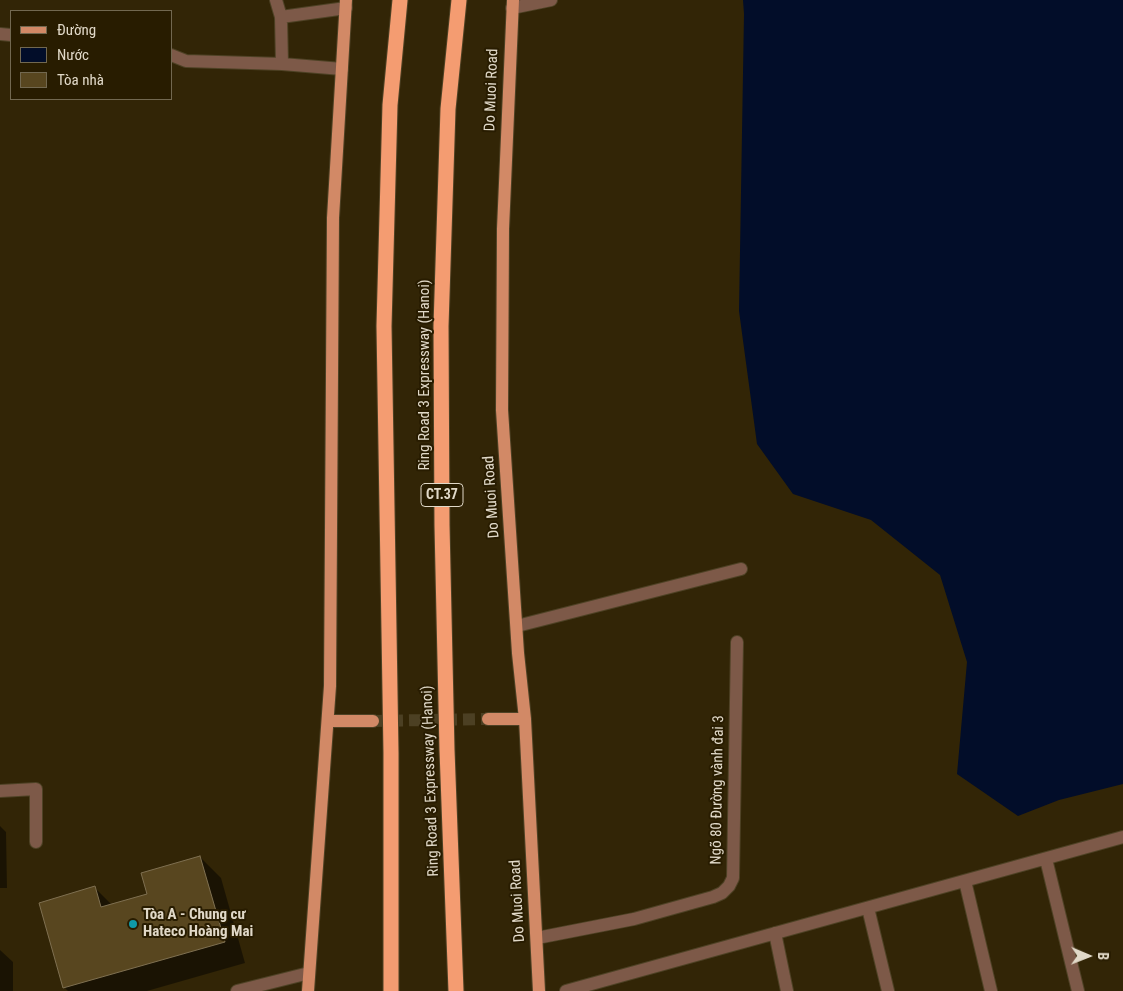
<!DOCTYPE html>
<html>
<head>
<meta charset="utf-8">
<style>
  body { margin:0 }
  #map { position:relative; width:1123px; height:991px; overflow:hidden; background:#322506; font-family:"Roboto Condensed",sans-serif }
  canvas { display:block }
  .legend { position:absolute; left:10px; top:10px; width:162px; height:90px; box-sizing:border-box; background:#281c00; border:1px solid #726850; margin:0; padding:6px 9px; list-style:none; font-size:15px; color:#e1d9c8 }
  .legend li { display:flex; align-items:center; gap:10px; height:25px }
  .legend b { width:25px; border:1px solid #726850 }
  .north { position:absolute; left:1063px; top:931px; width:50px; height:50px; -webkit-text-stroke:4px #281c00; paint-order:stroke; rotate:91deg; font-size:14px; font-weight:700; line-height:20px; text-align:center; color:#e1d9c8 }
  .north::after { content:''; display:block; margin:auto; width:18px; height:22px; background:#e1d9c8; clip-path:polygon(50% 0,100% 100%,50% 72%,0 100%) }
</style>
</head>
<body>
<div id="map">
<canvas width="1123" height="991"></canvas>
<ul class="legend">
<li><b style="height:6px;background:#d28966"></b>Đường</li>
<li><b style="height:14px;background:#020d29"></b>Nước</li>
<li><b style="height:14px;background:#58461f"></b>Tòa nhà</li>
</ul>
<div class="north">B</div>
</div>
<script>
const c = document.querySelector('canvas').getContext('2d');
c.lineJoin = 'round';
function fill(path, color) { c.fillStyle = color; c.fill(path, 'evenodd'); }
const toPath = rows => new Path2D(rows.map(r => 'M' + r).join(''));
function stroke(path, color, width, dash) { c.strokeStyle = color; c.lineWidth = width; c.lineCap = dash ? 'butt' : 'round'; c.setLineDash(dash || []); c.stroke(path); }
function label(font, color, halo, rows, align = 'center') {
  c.font = font + ' "Roboto Condensed",sans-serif'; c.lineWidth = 4; c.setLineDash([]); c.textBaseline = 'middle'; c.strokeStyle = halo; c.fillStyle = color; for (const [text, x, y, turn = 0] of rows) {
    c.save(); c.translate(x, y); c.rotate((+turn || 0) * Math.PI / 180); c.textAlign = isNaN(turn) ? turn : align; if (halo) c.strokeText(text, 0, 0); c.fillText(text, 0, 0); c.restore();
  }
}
const water = toPath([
  [743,0,1123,0,1123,784,1059,800,1018,816,957,774,967,662,940,575,871,520,793,494,757,444,739,311,744,14]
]);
const shadow = toPath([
  [0,826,6,832,7,888,0,888],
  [200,857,221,878,245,963,147,991,68,991,65,988,41,904,95,888,112,905,148,895],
  [0,950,13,962,13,991,0,991]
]);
const building = toPath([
  [200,856,225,942,63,988,39,903,95,886,101,907,147,894,141,873,200,856]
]);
const majorTunnel = toPath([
  [373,721,488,719]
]);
const minor = toPath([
  [276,0,281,17,282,64],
  [512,8,551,0],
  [281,17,346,8],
  [0,34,11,35],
  [171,55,186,61,282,64,342,69],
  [517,626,741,569],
  [0,791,36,789,36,842],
  [1046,859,1078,991],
  [965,881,991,991],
  [868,908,888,991],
  [775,933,787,991],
  [537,938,634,919,713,897,722,893,729,886,733,878,737,642],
  [237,991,309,973],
  [566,991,1123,837]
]);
const major = toPath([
  [513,0,503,229,502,410,518,653,525,719,539,991],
  [488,719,525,719],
  [329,721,373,721],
  [308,991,330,686,333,218,346,0]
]);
const highway = toPath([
  [391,991,391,753,384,326,390,105,400,0],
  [456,991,447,750,442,525,441,326,448,109,459,0]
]);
const markers = [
  [133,924,5,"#0f9aa8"]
];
const shields = [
  [442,495,42]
];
const shieldNames = [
  ["CT.37",442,495]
];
const streetNames = [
  ["Do Muoi Road",492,90,-88],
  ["Ring Road 3 Expressway (Hanoi)",425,375,-90],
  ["Do Muoi Road",492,497,-94],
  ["Ring Road 3 Expressway (Hanoi)",431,781,-92],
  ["Ngõ 80 Đường vành đai 3",718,790,-89],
  ["Do Muoi Road",518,901,-93]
];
const poiNames = [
  ["Tòa A - Chung cư",143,915],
  ["Hateco Hoàng Mai",143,932]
];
fill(water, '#020d29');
fill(shadow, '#0007');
fill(building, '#58461f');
stroke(building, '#7f7051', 1);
stroke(majorTunnel, '#4c4023', 12, [12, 6]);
stroke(minor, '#4e4225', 14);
stroke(major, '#4e4225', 14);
stroke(highway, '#4e4225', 17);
stroke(minor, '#7d5948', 12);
stroke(major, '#d28966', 12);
stroke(highway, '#f49c71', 15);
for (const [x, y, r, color] of markers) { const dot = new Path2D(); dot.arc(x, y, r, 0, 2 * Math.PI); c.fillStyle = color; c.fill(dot); stroke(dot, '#281c00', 2); }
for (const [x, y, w] of shields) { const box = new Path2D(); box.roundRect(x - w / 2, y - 11.5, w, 23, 4); c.fillStyle = '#281c00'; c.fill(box); stroke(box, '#e1d9c8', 1); }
label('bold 14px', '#e1d9c8', null, shieldNames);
label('15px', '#e1d9c8', '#281c00', streetNames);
label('bold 15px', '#e1d9c8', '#281c00', poiNames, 'left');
</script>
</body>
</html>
